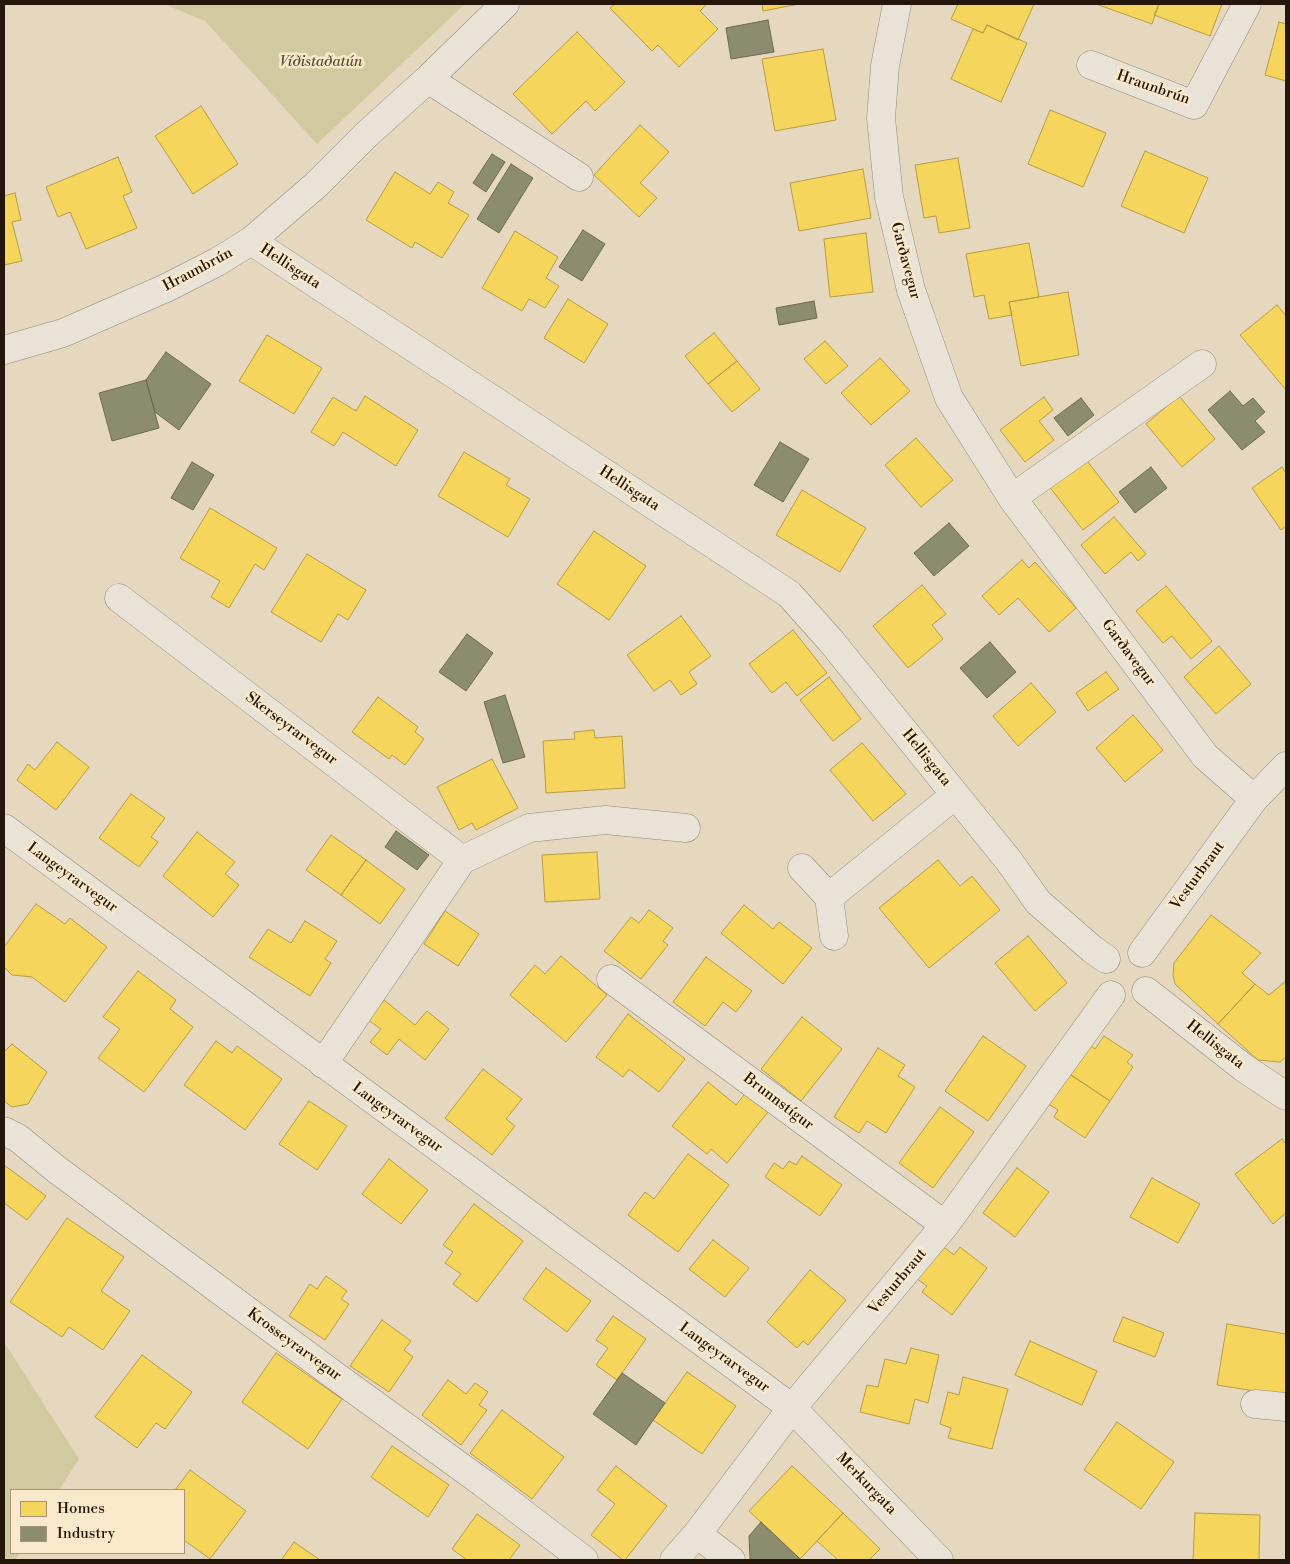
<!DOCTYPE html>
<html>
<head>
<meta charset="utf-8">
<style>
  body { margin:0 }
  #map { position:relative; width:1290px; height:1564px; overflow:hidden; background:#e6d8be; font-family:"Libre Bodoni",serif }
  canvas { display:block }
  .frame { position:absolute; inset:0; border:5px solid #24160b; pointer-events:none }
  .legend { position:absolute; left:10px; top:1489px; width:175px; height:65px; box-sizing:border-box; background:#fae8ca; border:1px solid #a4947e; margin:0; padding:6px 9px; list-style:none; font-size:15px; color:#24160b }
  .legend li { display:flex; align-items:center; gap:10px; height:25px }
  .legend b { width:25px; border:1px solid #a4947e }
</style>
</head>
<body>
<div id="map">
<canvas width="1290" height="1564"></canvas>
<div class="frame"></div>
<ul class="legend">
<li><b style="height:14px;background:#f6d55c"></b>Homes</li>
<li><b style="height:14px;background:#8c8c6e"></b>Industry</li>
</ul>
</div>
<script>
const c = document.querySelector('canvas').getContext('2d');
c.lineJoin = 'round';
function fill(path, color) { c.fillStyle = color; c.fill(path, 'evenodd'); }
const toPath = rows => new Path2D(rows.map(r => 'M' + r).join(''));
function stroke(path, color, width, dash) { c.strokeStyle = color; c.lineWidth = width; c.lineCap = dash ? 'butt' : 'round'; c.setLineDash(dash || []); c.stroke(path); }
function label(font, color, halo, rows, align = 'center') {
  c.font = font + ' "Libre Bodoni",serif'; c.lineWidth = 5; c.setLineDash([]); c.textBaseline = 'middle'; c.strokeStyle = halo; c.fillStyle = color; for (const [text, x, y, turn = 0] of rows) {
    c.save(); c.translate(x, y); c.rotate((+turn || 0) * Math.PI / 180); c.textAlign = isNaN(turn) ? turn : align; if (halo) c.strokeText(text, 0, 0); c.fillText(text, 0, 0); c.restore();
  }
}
const green = toPath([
  [164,4,465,4,317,144,205,21],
  [4,1342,79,1459,59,1490,11,1490,11,1553,20,1553,15,1560,4,1560]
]);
const homes = toPath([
  [615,4,707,4,700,11,718,29,679,67,658,45,652,51,610,8,615,4],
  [762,4,799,4,763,11,762,4],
  [958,4,1034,4,1018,40,987,25,983,33,951,19,958,4],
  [1096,4,1159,4,1152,24,1096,4],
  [1159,4,1222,4,1210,36,1154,15,1159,4],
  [1279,22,1286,24,1286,81,1265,75,1279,22],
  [987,25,1027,43,1001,102,951,79,973,29,983,33,987,25],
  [577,32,625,82,595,111,586,101,552,134,513,94,577,32],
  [823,49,836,120,775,131,762,59,823,49],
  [201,106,238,164,193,194,155,136,201,106],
  [1050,110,1106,133,1083,187,1028,164,1050,110],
  [640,125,669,152,640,183,657,198,639,217,594,175,640,125],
  [1145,151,1208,178,1184,233,1121,206,1145,151],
  [118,157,132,192,123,196,137,228,86,249,70,212,58,217,46,187,118,157],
  [958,158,970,228,939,233,936,216,924,218,915,165,958,158],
  [863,169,871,218,799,231,790,183,863,169],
  [395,172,430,194,438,182,454,192,448,203,469,215,442,258,415,242,412,248,366,220,395,172],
  [15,193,21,220,12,222,22,261,4,265,4,196,15,193],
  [515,231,558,257,546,278,559,286,545,308,529,299,522,311,482,288,515,231],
  [866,233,873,292,830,297,824,239,866,233],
  [1029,243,1039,297,1009,302,1012,315,989,319,984,295,974,297,966,254,1029,243],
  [1068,292,1079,355,1021,366,1009,302,1068,292],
  [568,299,608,324,584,363,544,338,568,299],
  [1277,305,1286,316,1286,390,1240,335,1277,305],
  [714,333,737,361,708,384,685,356,714,333],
  [267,335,322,368,294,414,239,381,267,335],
  [825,341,848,366,826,384,804,359,825,341],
  [880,358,910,391,871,425,841,393,880,358],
  [737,361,760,389,732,412,708,384,737,361],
  [365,396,418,430,396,466,343,432,334,446,311,432,333,397,356,411,365,396],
  [1179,396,1215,439,1182,467,1146,424,1179,396],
  [1044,397,1053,410,1039,421,1054,440,1025,462,1000,430,1044,397],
  [916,438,953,480,921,507,885,465,916,438],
  [464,452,510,479,506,485,530,499,508,537,438,496,464,452],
  [1084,457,1119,502,1083,530,1048,485,1084,457],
  [1282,467,1286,473,1286,526,1281,530,1252,488,1282,467],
  [802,490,866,528,840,572,776,535,802,490],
  [210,508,277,548,264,570,255,564,229,608,211,597,220,581,180,558,210,508],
  [1114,517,1146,554,1138,561,1131,552,1105,574,1081,545,1114,517],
  [594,531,646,566,609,620,557,584,594,531],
  [307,554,366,590,348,620,338,614,321,642,271,612,307,554],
  [1022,560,1029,568,1035,562,1076,608,1049,632,1018,598,999,615,982,596,1022,560],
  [922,585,946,614,932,625,943,639,908,668,873,626,922,585],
  [1166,586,1212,641,1191,659,1172,636,1163,643,1136,611,1166,586],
  [681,616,711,656,689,672,697,684,681,695,670,680,654,691,627,655,681,616],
  [793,630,827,673,797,696,786,682,772,693,749,664,793,630],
  [1219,646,1251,684,1216,714,1184,677,1219,646],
  [1106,672,1119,689,1088,711,1076,693,1106,672],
  [829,677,861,719,833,741,800,700,829,677],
  [1031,683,1056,712,1018,746,993,716,1031,683],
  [378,697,418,727,415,732,424,739,405,765,392,755,389,759,352,732,378,697],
  [1133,715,1163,750,1125,782,1096,748,1133,715],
  [594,730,595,738,622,736,625,788,546,793,543,741,575,739,574,732,594,730],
  [57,742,89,767,56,810,17,780,28,764,35,770,57,742],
  [862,743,906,794,873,821,830,770,862,743],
  [492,759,518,808,476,830,472,823,459,830,437,787,492,759],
  [131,794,165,818,151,837,158,842,139,867,99,838,131,794],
  [197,832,235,862,225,874,239,885,213,917,163,876,197,832],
  [331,835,366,860,341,895,306,870,331,835],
  [597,852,600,899,545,902,542,855,597,852],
  [366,860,405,889,380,924,341,895,366,860],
  [938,860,960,886,972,876,1000,910,929,968,879,908,938,860],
  [36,904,65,924,70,918,107,947,65,1002,32,977,12,975,4,967,4,947,36,904],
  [744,905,773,929,779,922,812,948,783,984,721,933,744,905],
  [649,910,673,928,663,941,668,945,641,979,604,951,631,917,639,923,649,910],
  [445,911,479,934,458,966,424,944,445,911],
  [1211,915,1261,953,1242,973,1255,984,1218,1024,1175,984,1173,975,1174,963,1211,915],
  [305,921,337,941,325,959,331,963,310,996,249,957,268,929,291,943,305,921],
  [1028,936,1067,983,1035,1011,995,963,1028,936],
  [561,956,607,995,566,1042,510,995,535,965,545,974,561,956],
  [706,957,752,991,736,1012,723,1002,705,1026,673,1002,706,957],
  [138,971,176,1000,170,1009,193,1027,144,1092,98,1058,120,1029,103,1017,138,971],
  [1286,981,1286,1057,1280,1062,1258,1060,1218,1024,1255,984,1269,995,1286,981],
  [384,1000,415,1025,427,1011,449,1029,425,1060,399,1039,387,1055,370,1042,381,1029,368,1020,384,1000],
  [628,1014,685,1059,659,1092,629,1069,623,1077,596,1057,628,1014],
  [802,1017,842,1049,801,1101,761,1069,802,1017],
  [983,1036,1026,1066,988,1121,945,1091,983,1036],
  [1104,1036,1133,1055,1127,1062,1133,1067,1110,1101,1068,1073,1088,1043,1095,1049,1104,1036],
  [216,1041,232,1053,237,1046,282,1079,245,1130,184,1085,216,1041],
  [12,1044,47,1072,28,1104,12,1107,4,1101,4,1052,12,1044],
  [878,1048,905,1065,898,1076,915,1087,886,1133,867,1121,859,1133,834,1117,878,1048],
  [483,1069,522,1099,506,1119,515,1126,492,1155,445,1118,483,1069],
  [1068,1073,1110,1101,1085,1138,1054,1117,1058,1110,1047,1103,1068,1073],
  [708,1082,736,1105,745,1094,768,1112,727,1163,711,1149,707,1154,672,1126,708,1082],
  [309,1101,347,1126,317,1170,279,1144,309,1101],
  [940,1107,974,1132,933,1188,899,1163,940,1107],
  [1282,1139,1286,1144,1286,1213,1273,1224,1235,1174,1282,1139],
  [688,1154,729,1185,678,1252,628,1215,645,1192,654,1199,688,1154],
  [802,1156,842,1185,820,1216,765,1177,774,1163,783,1169,789,1161,796,1165,802,1156],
  [389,1159,428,1190,401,1224,362,1194,389,1159],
  [4,1165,46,1196,27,1220,4,1203,4,1165],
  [1017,1168,1049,1192,1015,1237,983,1213,1017,1168],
  [1152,1178,1200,1204,1178,1243,1130,1217,1152,1178],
  [474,1204,523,1241,477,1302,453,1284,461,1274,445,1263,453,1252,443,1245,474,1204],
  [67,1218,124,1257,101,1291,130,1311,103,1350,69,1327,62,1337,10,1302,67,1218],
  [713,1240,749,1268,725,1297,689,1269,713,1240],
  [941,1245,954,1255,960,1247,987,1268,952,1315,922,1292,927,1286,916,1278,941,1245],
  [546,1268,591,1301,567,1332,523,1299,546,1268],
  [810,1270,846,1300,808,1345,803,1341,797,1348,767,1322,810,1270],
  [326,1276,347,1291,341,1299,349,1304,325,1340,289,1316,310,1284,317,1289,326,1276],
  [613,1316,646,1339,617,1380,596,1365,608,1348,596,1340,613,1316],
  [1123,1317,1164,1333,1155,1357,1113,1341,1123,1317],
  [382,1320,411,1341,404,1350,413,1357,389,1392,350,1366,382,1320],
  [1227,1324,1286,1334,1286,1396,1217,1385,1227,1324],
  [1030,1341,1097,1371,1082,1405,1015,1375,1030,1341],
  [911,1348,939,1355,928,1403,915,1399,909,1424,860,1412,867,1385,878,1387,885,1359,906,1364,911,1348],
  [276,1353,342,1399,308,1449,242,1402,276,1353],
  [142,1355,192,1392,165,1429,156,1423,137,1448,95,1417,142,1355],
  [687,1372,736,1406,702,1454,653,1420,687,1372],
  [963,1377,1008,1389,992,1449,948,1438,951,1428,940,1424,948,1392,959,1395,963,1377],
  [448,1380,466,1394,475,1383,488,1392,479,1405,487,1410,461,1445,422,1415,448,1380],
  [502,1410,564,1457,532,1499,470,1453,502,1410],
  [1117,1422,1174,1462,1141,1509,1084,1470,1117,1422],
  [392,1446,449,1485,428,1517,371,1477,392,1446],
  [616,1466,667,1506,625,1560,623,1560,591,1535,615,1504,597,1490,616,1466],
  [792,1466,843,1513,800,1559,749,1511,792,1466],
  [190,1470,246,1511,210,1559,184,1540,184,1490,175,1490,190,1470],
  [843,1513,880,1549,869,1560,838,1560,817,1541,843,1513],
  [1195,1513,1260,1515,1259,1560,1193,1560,1195,1513],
  [477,1514,520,1545,509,1560,467,1560,452,1549,477,1514],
  [294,1542,320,1560,281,1560,294,1542]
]);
const industry = toPath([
  [768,20,774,52,731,59,726,28,768,20],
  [492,154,505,162,486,192,473,183,492,154],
  [511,164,533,178,499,233,477,219,511,164],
  [583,230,605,244,582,281,559,267,583,230],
  [814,301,817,318,779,325,776,308,814,301],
  [166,352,211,384,179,430,155,412,146,380,166,352],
  [146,380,159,428,112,441,99,393,146,380],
  [1230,391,1243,406,1253,398,1265,412,1255,421,1265,432,1242,450,1208,410,1230,391],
  [1081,398,1094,415,1068,436,1054,418,1081,398],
  [780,442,809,459,783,502,754,485,780,442],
  [192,462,214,475,193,510,171,498,192,462],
  [1151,467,1167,488,1135,513,1119,492,1151,467],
  [949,523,969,546,934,576,914,553,949,523],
  [467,634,493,653,466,691,439,672,467,634],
  [990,642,1016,672,987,698,960,668,990,642],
  [505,695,525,757,503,763,484,702,505,695],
  [396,831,429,855,417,870,385,847,396,831],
  [622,1373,665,1403,636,1445,593,1414,622,1373],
  [761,1522,800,1559,799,1560,751,1560,750,1559,749,1536,761,1522]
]);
const minor = toPath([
  [897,4,885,66,881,118,889,197,911,290,949,398,1012,498,1205,756,1254,799],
  [1091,65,1194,105,1247,4],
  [428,79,579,177],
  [251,241,789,594,831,641,1009,861,1038,902,1092,949,1106,959],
  [4,350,63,333,166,288,217,262,251,241,316,185,366,135,428,79,505,4],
  [1012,498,1202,364],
  [119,598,462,860],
  [4,828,792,1408,939,1560],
  [802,868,829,897,955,795],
  [829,897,834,936],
  [1142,953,1254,799,1286,766],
  [611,979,945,1225],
  [1146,991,1244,1068,1286,1096],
  [323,1064,462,860,529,828,605,820,686,828],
  [4,1131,18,1138,56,1169,334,1375,483,1483,584,1560],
  [1255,1404,1286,1407],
  [697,1534,731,1560],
  [674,1560,697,1534,792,1408,945,1225,1111,995]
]);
const parkNames = [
  ["Víðistaðatún",321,62]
];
const streetNames = [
  ["Hraunbrún",1153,88,19],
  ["Garðavegur",905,261,75],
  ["Hellisgata",290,267,33],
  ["Hraunbrún",198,270,-28],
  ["Hellisgata",629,489,33],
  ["Garðavegur",1128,653,53],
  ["Skerseyrarvegur",291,729,37],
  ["Hellisgata",926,758,51],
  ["Vesturbraut",1198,876,-54],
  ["Langeyrarvegur",72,878,36],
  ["Hellisgata",1215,1045,38],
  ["Brunnstígur",778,1102,37],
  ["Langeyrarvegur",397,1118,36],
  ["Vesturbraut",898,1282,-50],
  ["Krosseyrarvegur",294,1345,36],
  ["Langeyrarvegur",724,1358,36],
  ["Merkurgata",866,1484,46]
];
fill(green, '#d1caa0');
fill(homes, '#f6d55c');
stroke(homes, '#b79c44', 1);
fill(industry, '#8c8c6e');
stroke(industry, '#6d6950', 1);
stroke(minor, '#928879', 29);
stroke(minor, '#e9e2d6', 28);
label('italic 15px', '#5a5137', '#fae8ca', parkNames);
label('15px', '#24160b', '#fae8ca', streetNames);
</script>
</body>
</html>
